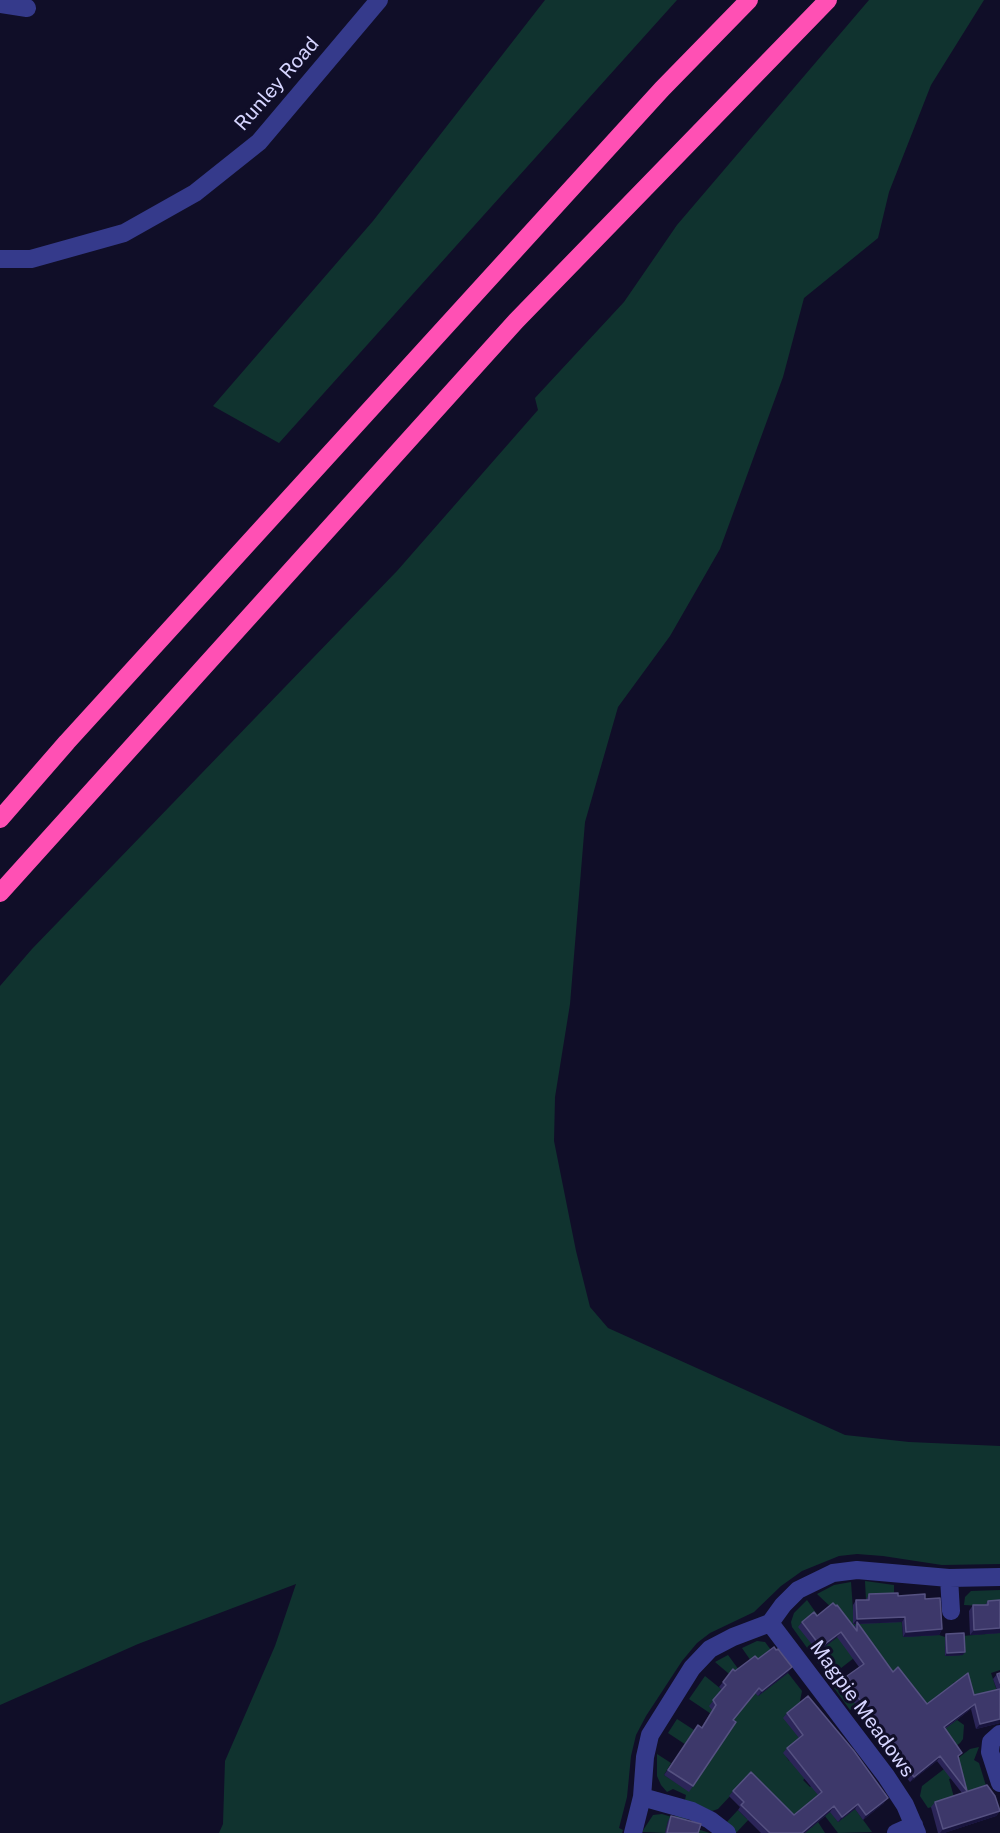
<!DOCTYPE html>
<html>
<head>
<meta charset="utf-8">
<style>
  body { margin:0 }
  canvas { display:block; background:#100e28 }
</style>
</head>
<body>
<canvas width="1000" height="1833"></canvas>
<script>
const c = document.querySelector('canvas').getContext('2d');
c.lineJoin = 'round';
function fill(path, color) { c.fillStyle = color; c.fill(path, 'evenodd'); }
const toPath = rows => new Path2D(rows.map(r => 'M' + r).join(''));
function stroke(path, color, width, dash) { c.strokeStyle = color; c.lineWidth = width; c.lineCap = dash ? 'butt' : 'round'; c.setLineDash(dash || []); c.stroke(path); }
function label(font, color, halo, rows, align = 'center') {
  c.font = font + ' "Public Sans",sans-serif'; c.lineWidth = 6; c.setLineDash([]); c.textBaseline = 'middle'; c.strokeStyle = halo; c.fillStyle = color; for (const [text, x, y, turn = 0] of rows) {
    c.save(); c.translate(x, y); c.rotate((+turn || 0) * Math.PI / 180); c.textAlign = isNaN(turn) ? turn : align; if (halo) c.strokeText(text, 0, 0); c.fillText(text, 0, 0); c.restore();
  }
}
const green = toPath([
  [545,0,677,0,279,443,213,406,373,221],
  [869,0,984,0,931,85,889,192,878,238,804,298,783,377,720,549,670,636,618,707,585,822,570,1004,555,1097,554,1141,576,1251,590,1307,608,1328,845,1435,909,1442,1000,1446,1000,1564,942,1565,883,1556,857,1554,839,1556,802,1571,781,1586,754,1612,710,1633,697,1643,682,1661,646,1716,636,1735,631,1756,627,1797,619,1828,623,1830,622,1833,219,1833,223,1824,225,1761,275,1646,296,1584,138,1644,0,1705,0,986,32,949,397,571,538,410,535,398,624,302,677,225],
  [865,1581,894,1585,894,1594,866,1600],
  [851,1582,854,1624,901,1614,903,1637,939,1635,945,1637,946,1656,963,1655,962,1636,999,1633,984,1606,964,1605,965,1597,971,1591,1000,1590,1000,1670,991,1673,997,1691,970,1701,963,1679,953,1683,960,1701,946,1728,957,1720,964,1725,963,1739,960,1743,934,1763,859,1667,874,1656,868,1647,836,1672,823,1670,792,1627,791,1622,794,1613,807,1600,821,1620,818,1652,848,1629,834,1610,817,1594,834,1585],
  [757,1641,765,1642,774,1654,759,1661,751,1661,742,1648],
  [728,1655,758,1696,788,1673,802,1691,800,1701,802,1703,800,1740,784,1753,789,1761,807,1748,819,1766,803,1780,810,1787,824,1775,828,1808,838,1822,855,1809,872,1832,838,1833,825,1816,818,1822,825,1833,792,1833,751,1817,736,1833,726,1823,738,1810,747,1819,747,1778,718,1809,712,1811,685,1800,686,1795,673,1789,667,1792,661,1785,657,1776,657,1754,671,1763,664,1775,689,1791,709,1760,668,1733,677,1719,694,1730,686,1742,711,1759,732,1728,689,1699,705,1676,726,1693,712,1710,729,1724,754,1695,715,1662],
  [843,1681,857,1705,850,1710,834,1688],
  [979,1747,974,1760,979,1763,987,1789,965,1796,958,1776,949,1779,955,1801,928,1808,920,1796,922,1786,970,1749],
  [676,1813,686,1816,687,1822,697,1829,710,1833,696,1833,668,1821,665,1833,642,1832,653,1815,662,1814,675,1818]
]);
const minor = toPath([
  [0,4,27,8],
  [0,259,31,259,124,233,195,193,259,142,379,0],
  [949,1578,951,1611],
  [770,1623,886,1776,905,1805,917,1833],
  [1000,1734,991,1742,990,1752,1000,1783],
  [642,1797,692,1811,710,1820,727,1833],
  [633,1833,642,1797,645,1757,650,1735,692,1668,710,1649,733,1637,770,1623,783,1605,798,1590,833,1573,857,1570,949,1578,1000,1577],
  [896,1833,914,1825]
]);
const highway = toPath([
  [0,819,67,742,662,89,749,0],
  [0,893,516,321,828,0]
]);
const wall = toPath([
  [869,1594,925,1599,942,1629,939,1635,903,1637,902,1622,858,1624,893,1672,927,1704,974,1695,997,1690,993,1679,997,1674,1000,1673,1000,1723,976,1729,971,1709,945,1729,958,1758,967,1791,1000,1811,996,1816,944,1833,938,1833,931,1807,935,1802,962,1793,937,1761,910,1782,898,1767,900,1764,848,1694,850,1691,843,1681,847,1676,859,1667,837,1637,818,1652,798,1627,802,1622,817,1616,854,1627,856,1624,853,1624,853,1605,856,1600,866,1600],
  [1000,1600,1000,1633,970,1635,969,1611,973,1605,985,1605,988,1601],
  [946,1634,963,1655,945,1656,945,1637],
  [758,1659,788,1673,758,1696,755,1693,733,1720,736,1722,689,1792,664,1775,698,1725,701,1728,712,1710,709,1706,722,1690,719,1687,723,1682,735,1671],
  [787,1713,884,1803,863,1820,855,1809,838,1822,830,1812,805,1833,761,1833,738,1810,740,1807,729,1796,733,1791,794,1815,818,1795,783,1753,787,1748,799,1738,783,1718],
  [671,1816,698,1833,665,1833,668,1821]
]);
const shadedWall = toPath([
  [905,1617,902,1622,857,1624,857,1622,856,1624,853,1624,857,1619],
  [1000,1628,1000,1633,970,1635,974,1630],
  [942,1629,939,1635,903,1637,906,1632],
  [841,1632,837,1637,818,1652,821,1647],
  [965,1652,963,1655,945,1656,947,1653],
  [792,1667,788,1673,758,1696,762,1691],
  [975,1704,971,1709,940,1732,944,1727],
  [1000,1719,1000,1723,976,1729,980,1724],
  [940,1756,937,1761,910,1782,914,1777],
  [888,1798,884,1803,863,1820,866,1815],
  [858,1804,855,1809,838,1822,842,1817],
  [834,1806,830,1812,805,1833,802,1833],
  [1000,1811,996,1816,944,1833,940,1833,943,1829]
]);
const building = toPath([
  [898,1593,898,1596,925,1594,925,1599,940,1598,942,1629,906,1632,905,1617,857,1619,856,1600,869,1600,869,1594,898,1593],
  [1000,1600,1000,1628,974,1630,973,1605,988,1605,988,1601,1000,1600],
  [833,1603,836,1606,837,1605,857,1631,857,1622,893,1672,898,1667,927,1704,968,1673,974,1695,1000,1689,1000,1719,980,1724,975,1704,944,1727,962,1753,958,1756,967,1791,940,1756,914,1777,902,1762,904,1760,852,1689,854,1687,847,1676,864,1664,841,1632,821,1647,802,1622,814,1612,817,1616,833,1603],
  [964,1633,965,1652,947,1653,946,1634,964,1633],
  [774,1647,776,1650,778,1649,792,1667,762,1691,759,1688,733,1720,736,1722,693,1786,668,1770,698,1725,702,1728,716,1705,713,1700,726,1685,723,1682,733,1669,735,1671,755,1656,758,1659,774,1647],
  [1000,1673,1000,1683,997,1674,1000,1673],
  [808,1696,854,1751,888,1798,866,1815,858,1804,842,1817,834,1806,802,1833,770,1833,741,1805,744,1802,733,1791,751,1772,794,1815,822,1792,787,1748,803,1735,787,1713,808,1696],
  [987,1785,995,1796,1000,1811,943,1829,935,1802,987,1785],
  [671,1816,701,1824,698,1833,667,1833,671,1816]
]);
const streetNames = [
  ["Runley Road",277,84,-49],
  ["Magpie Meadows",862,1709,54]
];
fill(green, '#10332f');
stroke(minor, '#353a8b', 18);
stroke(highway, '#ff50b4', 18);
fill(wall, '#2b2558');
fill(shadedWall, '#18143d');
fill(building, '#3d386a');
stroke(building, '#555181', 1.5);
label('20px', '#d6d5ff', '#100e28', streetNames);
</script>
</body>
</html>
